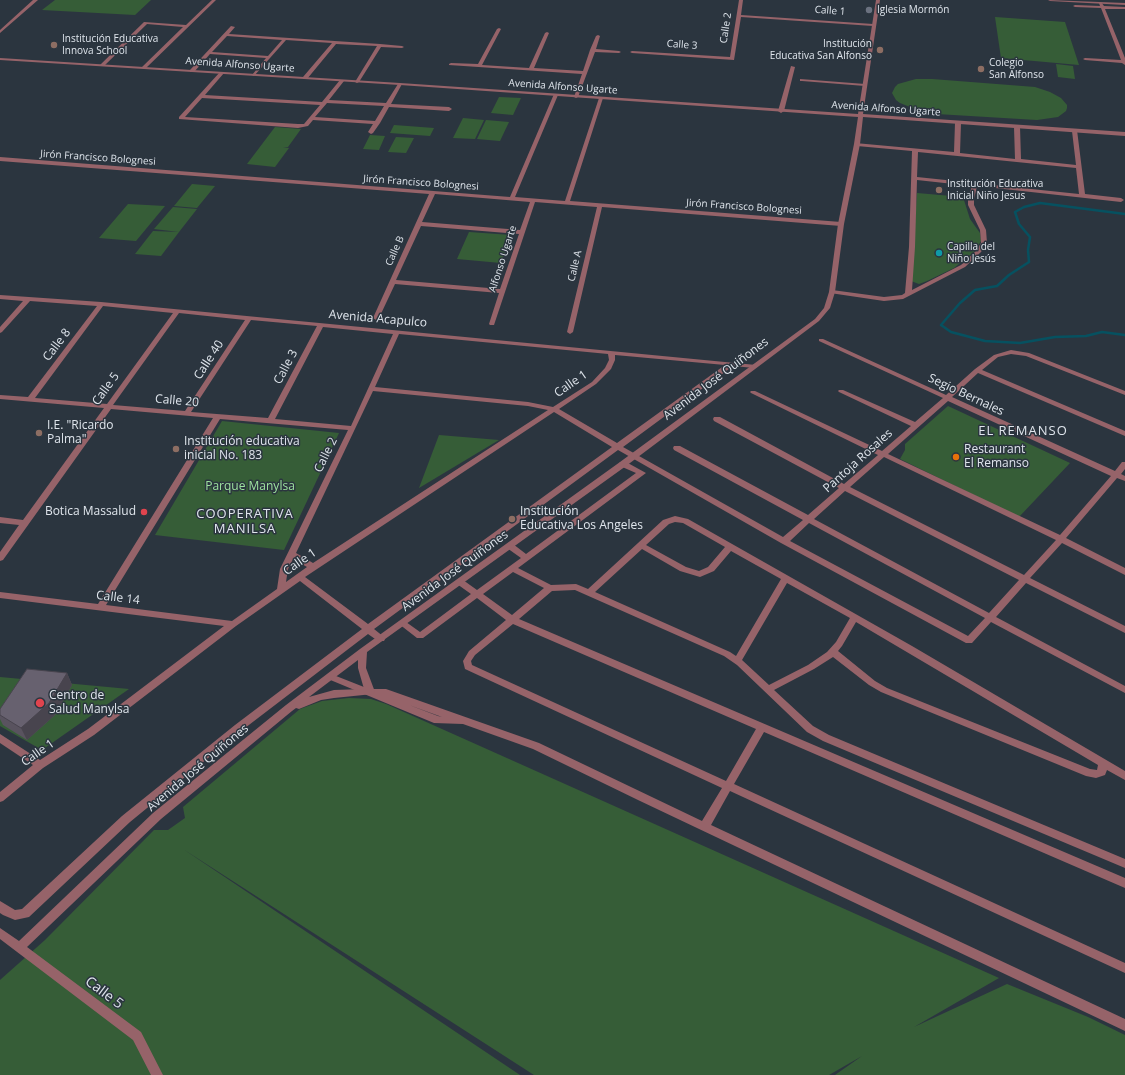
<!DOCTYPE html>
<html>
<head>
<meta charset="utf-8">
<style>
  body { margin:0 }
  canvas { display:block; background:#2b353f }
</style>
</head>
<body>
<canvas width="1125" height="1075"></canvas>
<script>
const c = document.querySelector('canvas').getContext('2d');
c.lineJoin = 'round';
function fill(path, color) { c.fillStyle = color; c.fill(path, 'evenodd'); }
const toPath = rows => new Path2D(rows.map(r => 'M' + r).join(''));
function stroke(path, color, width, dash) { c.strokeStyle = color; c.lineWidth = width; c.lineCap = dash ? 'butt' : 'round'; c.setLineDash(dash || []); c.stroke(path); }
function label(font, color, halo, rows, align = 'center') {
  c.font = font + ' "Open Sans",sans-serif'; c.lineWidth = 3; c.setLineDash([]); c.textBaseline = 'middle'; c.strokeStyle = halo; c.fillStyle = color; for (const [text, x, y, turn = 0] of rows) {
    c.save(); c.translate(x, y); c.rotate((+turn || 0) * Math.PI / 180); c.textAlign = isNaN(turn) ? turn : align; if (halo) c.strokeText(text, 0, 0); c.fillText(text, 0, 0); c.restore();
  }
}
const green = toPath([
  [55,0,151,0,135,15,42,10],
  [995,17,1065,22,1079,65,1001,58],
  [1056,64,1073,66,1075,79,1058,77],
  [916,79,932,79,1035,87,1050,92,1061,98,1067,105,1067,108,1066,111,1058,117,1037,120,937,114,920,111,900,103,896,100,892,93,895,87,898,84],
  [499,97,521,98,513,115,491,113],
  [463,118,484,120,475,139,453,138],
  [486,120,509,122,500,141,477,139],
  [394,125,434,128,430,136,390,133],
  [275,127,301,129,288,147,283,147,289,148,275,167,247,164],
  [370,135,385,136,379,150,363,149],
  [396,137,414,138,406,153,388,152],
  [192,184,215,186,197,208,174,206],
  [917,193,963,197,970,219,980,233,981,241,975,251,954,268,927,281,919,284,911,281],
  [128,204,165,206,136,241,99,238],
  [173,207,197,209,179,232,154,229],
  [153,231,179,232,161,256,135,254],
  [469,232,511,235,501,263,457,259],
  [948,406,1070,463,1019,517,900,459,905,450,905,444],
  [222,421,339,433,284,550,155,535],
  [439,435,499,440,419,488],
  [0,677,129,689,42,750,0,726],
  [349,698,371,699,386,704,999,978,914,1027,1007,984,1088,1017,1125,1035,1125,1075,835,1075,862,1056,829,1075,534,1075,183,849,520,1075,0,1075,0,980,45,940,154,830,168,830,185,818,183,807,300,709,322,701]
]);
const stream = toPath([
  [1125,214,1040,203,1024,207,1015,212,1019,224,1030,237,1028,250,1029,262,1009,275,997,286,975,290,960,303,941,325,951,332,985,341,1020,343,1055,337,1086,336,1102,332,1125,335]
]);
const minor = toPath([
  [212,0,216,0,145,69,141,68,183,27,147,24,104,66,100,65,144,22,186,25,212,0],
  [739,0,743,0,741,15,873,24,875,25,873,26,741,17,734,60,632,53,630,52,632,51,730,57,739,0],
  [1101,2,1104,6,1125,7,1125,9,1105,9,1125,58,1125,65,1122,63,1085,60,1083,59,1085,58,1121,60,1101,8,1075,7,1073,6,1075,5,1100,6,1099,3,1101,2],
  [231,26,235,27,229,34,380,44,402,46,404,47,402,48,381,47,359,82,357,83,355,82,377,46,336,44,307,79,303,79,303,77,332,43,286,40,254,76,252,75,266,58,210,54,194,72,190,72,190,70,231,26],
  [227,36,282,40,268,56,212,52,227,36],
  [499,28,501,29,482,65,529,68,545,33,547,32,549,33,534,68,583,71,590,50,596,36,598,35,600,36,596,49,619,51,621,52,619,53,595,52,578,97,576,98,574,97,582,74,449,65,449,64,451,63,478,64,497,29,499,28],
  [791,66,795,67,784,111,781,113,778,111,791,66],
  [220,72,224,73,205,95,322,102,340,80,342,80,344,81,329,100,386,103,398,84,400,83,402,84,391,104,449,107,452,109,449,111,389,107,380,123,373,133,371,134,368,132,373,124,313,120,308,126,298,128,179,119,179,117,220,72],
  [202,98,320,105,304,124,298,124,185,117,202,98],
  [327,103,384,106,375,121,315,117,327,103],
  [800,79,865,84,867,85,865,86,802,81,800,81,800,79],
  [554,94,558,95,515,197,565,201,599,98,601,97,603,98,570,201,841,222,844,224,841,226,602,207,573,332,570,334,567,332,597,207,535,202,494,325,490,325,489,324,499,293,395,284,379,318,376,320,373,318,429,194,0,161,0,157,510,197,554,94],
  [435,194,530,202,520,230,422,222,435,194],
  [421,226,519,234,500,289,396,280,421,226],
  [958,121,961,123,960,153,1015,159,1014,127,1017,125,1020,127,1021,159,1076,165,1072,131,1077,130,1085,194,1121,198,1124,200,1121,202,977,186,974,199,974,205,986,230,987,243,981,252,965,267,903,299,884,301,830,293,829,292,832,290,884,297,902,295,905,293,909,247,912,151,857,146,855,145,855,143,954,152,955,123,958,121],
  [918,152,1076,168,1079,194,917,177,918,152],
  [917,180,972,186,968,199,968,205,980,230,981,243,977,250,961,265,912,290,915,247,917,180],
  [0,295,101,302,756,365,757,366,754,368,733,366,623,447,783,537,803,520,674,450,673,448,674,446,680,446,808,515,839,488,714,421,713,419,714,417,720,417,844,484,878,455,751,393,750,392,751,391,755,391,882,451,911,426,839,392,838,391,839,390,843,390,915,422,943,398,819,341,819,339,823,339,946,395,975,369,994,355,1011,350,1029,353,1125,391,1125,395,1026,356,1011,354,998,357,982,370,1125,431,1125,436,978,373,952,397,1115,471,1122,462,1125,462,1125,469,1121,474,1125,476,1125,481,1117,478,1066,538,1125,568,1125,575,1062,543,1030,578,1125,626,1125,633,1026,583,996,617,1125,686,1125,693,991,622,972,643,966,643,781,543,618,450,374,629,384,637,385,639,384,641,378,641,368,634,241,731,130,822,29,917,15,920,3,915,0,913,0,901,15,910,22,909,122,816,235,725,362,629,300,581,236,626,94,735,43,768,3,801,0,802,0,792,33,765,0,743,0,734,40,760,88,729,224,626,0,598,0,592,98,604,213,418,111,409,3,560,0,561,0,552,19,525,0,523,0,517,23,520,104,408,0,399,0,395,28,397,97,306,30,301,2,332,0,333,0,327,23,301,0,299,0,295],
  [103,306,173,313,107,404,35,398,103,306],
  [179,313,245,320,185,411,113,405,179,313],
  [251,320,317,326,268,418,191,412,251,320],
  [323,327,393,334,351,426,275,419,323,327],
  [399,334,608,354,609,360,605,368,592,382,553,407,528,402,375,387,399,334],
  [615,355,725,365,617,443,559,409,596,384,611,369,615,360,615,355],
  [373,391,528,406,548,410,313,563,296,553,373,391],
  [948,401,1111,476,1060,535,888,454,948,401],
  [554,412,612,447,368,624,305,577,554,412],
  [220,419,348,430,280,569,277,589,232,621,106,605,220,419],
  [884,457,1056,540,1024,575,850,487,884,457],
  [845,491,1019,580,989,613,814,519,845,491],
  [809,523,985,618,968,636,790,541,809,523],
  [293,559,307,567,286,582,288,569,293,559],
  [620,462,626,462,646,473,518,568,551,585,576,584,588,589,663,520,675,516,688,519,912,646,1125,771,1125,780,1107,770,1105,775,1096,778,1086,776,881,692,869,685,833,657,814,669,774,690,813,726,829,735,1125,859,1125,868,823,741,807,732,737,665,724,656,575,590,552,591,519,619,1125,878,1125,888,764,732,734,784,1125,963,1125,973,730,791,711,825,1125,1019,1125,1031,638,800,533,749,463,724,434,723,328,679,327,677,328,675,331,674,369,689,386,689,539,743,702,821,722,788,465,669,463,661,469,651,506,620,477,598,423,638,417,638,399,624,400,622,403,621,406,622,420,632,471,594,457,584,456,582,457,580,463,580,477,590,521,558,507,548,506,546,507,544,513,544,526,554,636,473,620,466,619,464,620,462],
  [675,522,683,523,725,547,708,567,699,571,686,567,646,545,669,524,675,522],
  [642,549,680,571,700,577,714,571,731,551,781,579,736,656,730,652,595,592,642,549],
  [513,572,544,588,512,615,483,594,513,572],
  [787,583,850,618,836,642,827,652,808,665,769,685,742,660,787,583],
  [856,622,1098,765,1097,770,1090,769,887,688,875,681,838,651,842,646,856,622],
  [513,624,756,729,726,781,472,665,471,661,475,655,513,624],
  [409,705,442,717,438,716,409,705]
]);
const tertiary = toPath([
  [33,0,38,0,0,33,0,30,33,0],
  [876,0,880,0,863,114,1125,132,1125,136,863,117,860,144,844,224,835,292,830,308,819,321,626,466,367,652,366,668,375,692,373,694,334,698,321,700,299,709,296,708,292,711,161,819,27,947,141,1032,163,1075,151,1075,133,1040,0,939,0,928,19,941,153,813,286,705,360,649,620,462,815,319,824,308,829,292,838,224,854,144,858,117,400,85,0,60,0,58,400,83,858,114,876,0],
  [358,660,358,668,364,689,334,690,309,697,358,660],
  [1048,0,1125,3,1125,5,1050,1,1048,0]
]);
const wall = toPath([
  [67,673,72,685,55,715,27,740,3,725,0,719,0,709]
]);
const shadedWall = toPath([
  [67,673,72,685,55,715,27,740,21,728]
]);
const building = toPath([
  [27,669,67,673,49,703,21,728,0,715,0,709,27,669]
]);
const markers = [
  [869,10,4,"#6b7280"],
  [54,45,4,"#8d6e63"],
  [880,50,4,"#8d6e63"],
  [981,69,4,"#8d6e63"],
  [939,190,4,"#8d6e63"],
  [939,253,4,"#0f9aa8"],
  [39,433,4,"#8d6e63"],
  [176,449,4,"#8d6e63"],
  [956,457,4,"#e8710a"],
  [144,512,4,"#e0444e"],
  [512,519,4,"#8d6e63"],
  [40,703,5,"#e0444e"]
];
const farPoinames = [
  ["Iglesia Mormón",877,10],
  ["Institución Educativa",62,39],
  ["Innova School",62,51],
  ["Institución",872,44,"right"],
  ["Educativa San Alfonso",872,56,"right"],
  ["Colegio",989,63],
  ["San Alfonso",989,75],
  ["Institución Educativa",947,184],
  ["Inicial Niño Jesus",947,196],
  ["Capilla del",947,247],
  ["Niño Jesús",947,259]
];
const farStreetnames = [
  ["Calle 1",830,11,4],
  ["Calle 2",726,28,-81],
  ["Calle 3",682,45,4],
  ["Avenida Alfonso Ugarte",240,65,4],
  ["Avenida Alfonso Ugarte",563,87,4],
  ["Avenida Alfonso Ugarte",886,109,4],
  ["Jirón Francisco Bolognesi",98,158,4],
  ["Jirón Francisco Bolognesi",421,183,4],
  ["Jirón Francisco Bolognesi",744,207,4],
  ["Calle B",395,251,-66],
  ["Alfonso Ugarte",503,259,-72],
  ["Calle A",575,266,-77]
];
const streetNames = [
  ["Avenida Acapulco",378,319,5],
  ["Calle 8",57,345,-53],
  ["Calle 40",209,360,-57],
  ["Calle 3",286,367,-62],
  ["Avenida José Quiñones",716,379,-37],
  ["Calle 1",571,384,-35],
  ["Calle 5",106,389,-54],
  ["Segio Bernales",966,395,25],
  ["Calle 20",177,401,5],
  ["Calle 2",326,455,-64],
  ["Pantoja Rosales",858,461,-42],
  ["Calle 1",300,562,-35],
  ["Avenida José Quiñones",455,571,-36],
  ["Calle 14",118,598,7],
  ["Calle 1",38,753,-35],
  ["Avenida José Quiñones",198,768,-40]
];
const poiNames = [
  ["I.E. \"Ricardo",47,426],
  ["Palma\"",47,440],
  ["Institución educativa",184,442],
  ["inicial No. 183",184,456],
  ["Restaurant",964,450],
  ["El Remanso",964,464],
  ["Botica Massalud",136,512,"right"],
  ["Institución",520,512],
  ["Educativa Los Angeles",520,526],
  ["Centro de",49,696],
  ["Salud Manylsa",49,710]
];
const parkNames = [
  ["Parque Manylsa",250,487]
];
const neighbourhoodNames = [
  ["EL REMANSO",1023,431],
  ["COOPERATIVA",245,514],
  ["MANILSA",245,529]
];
const nearStreetnames = [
  ["Calle 5",104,993,37]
];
fill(green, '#365d37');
stroke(stream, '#065160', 2.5);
fill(minor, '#966369');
fill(tertiary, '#966369');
fill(wall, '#59535f');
fill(shadedWall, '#48444e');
fill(building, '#67616f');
stroke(building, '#48444e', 1);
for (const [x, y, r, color] of markers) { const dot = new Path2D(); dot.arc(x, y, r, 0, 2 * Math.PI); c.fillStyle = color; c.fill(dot); stroke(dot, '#2b353f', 1.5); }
label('10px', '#dfe5ec', '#2b353f', farPoinames, 'left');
label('10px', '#dfe5ec', '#2b353f', farStreetnames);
label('12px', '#dfe5ec', '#2b353f', streetNames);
label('12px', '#dfe5ec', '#2b353f', poiNames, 'left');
label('12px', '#9ee39f', '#2b353f', parkNames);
c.letterSpacing = '1px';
label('13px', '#dfe5ec', '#2b353f', neighbourhoodNames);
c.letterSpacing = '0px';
label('14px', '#dfe5ec', '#2b353f', nearStreetnames);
</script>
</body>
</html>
